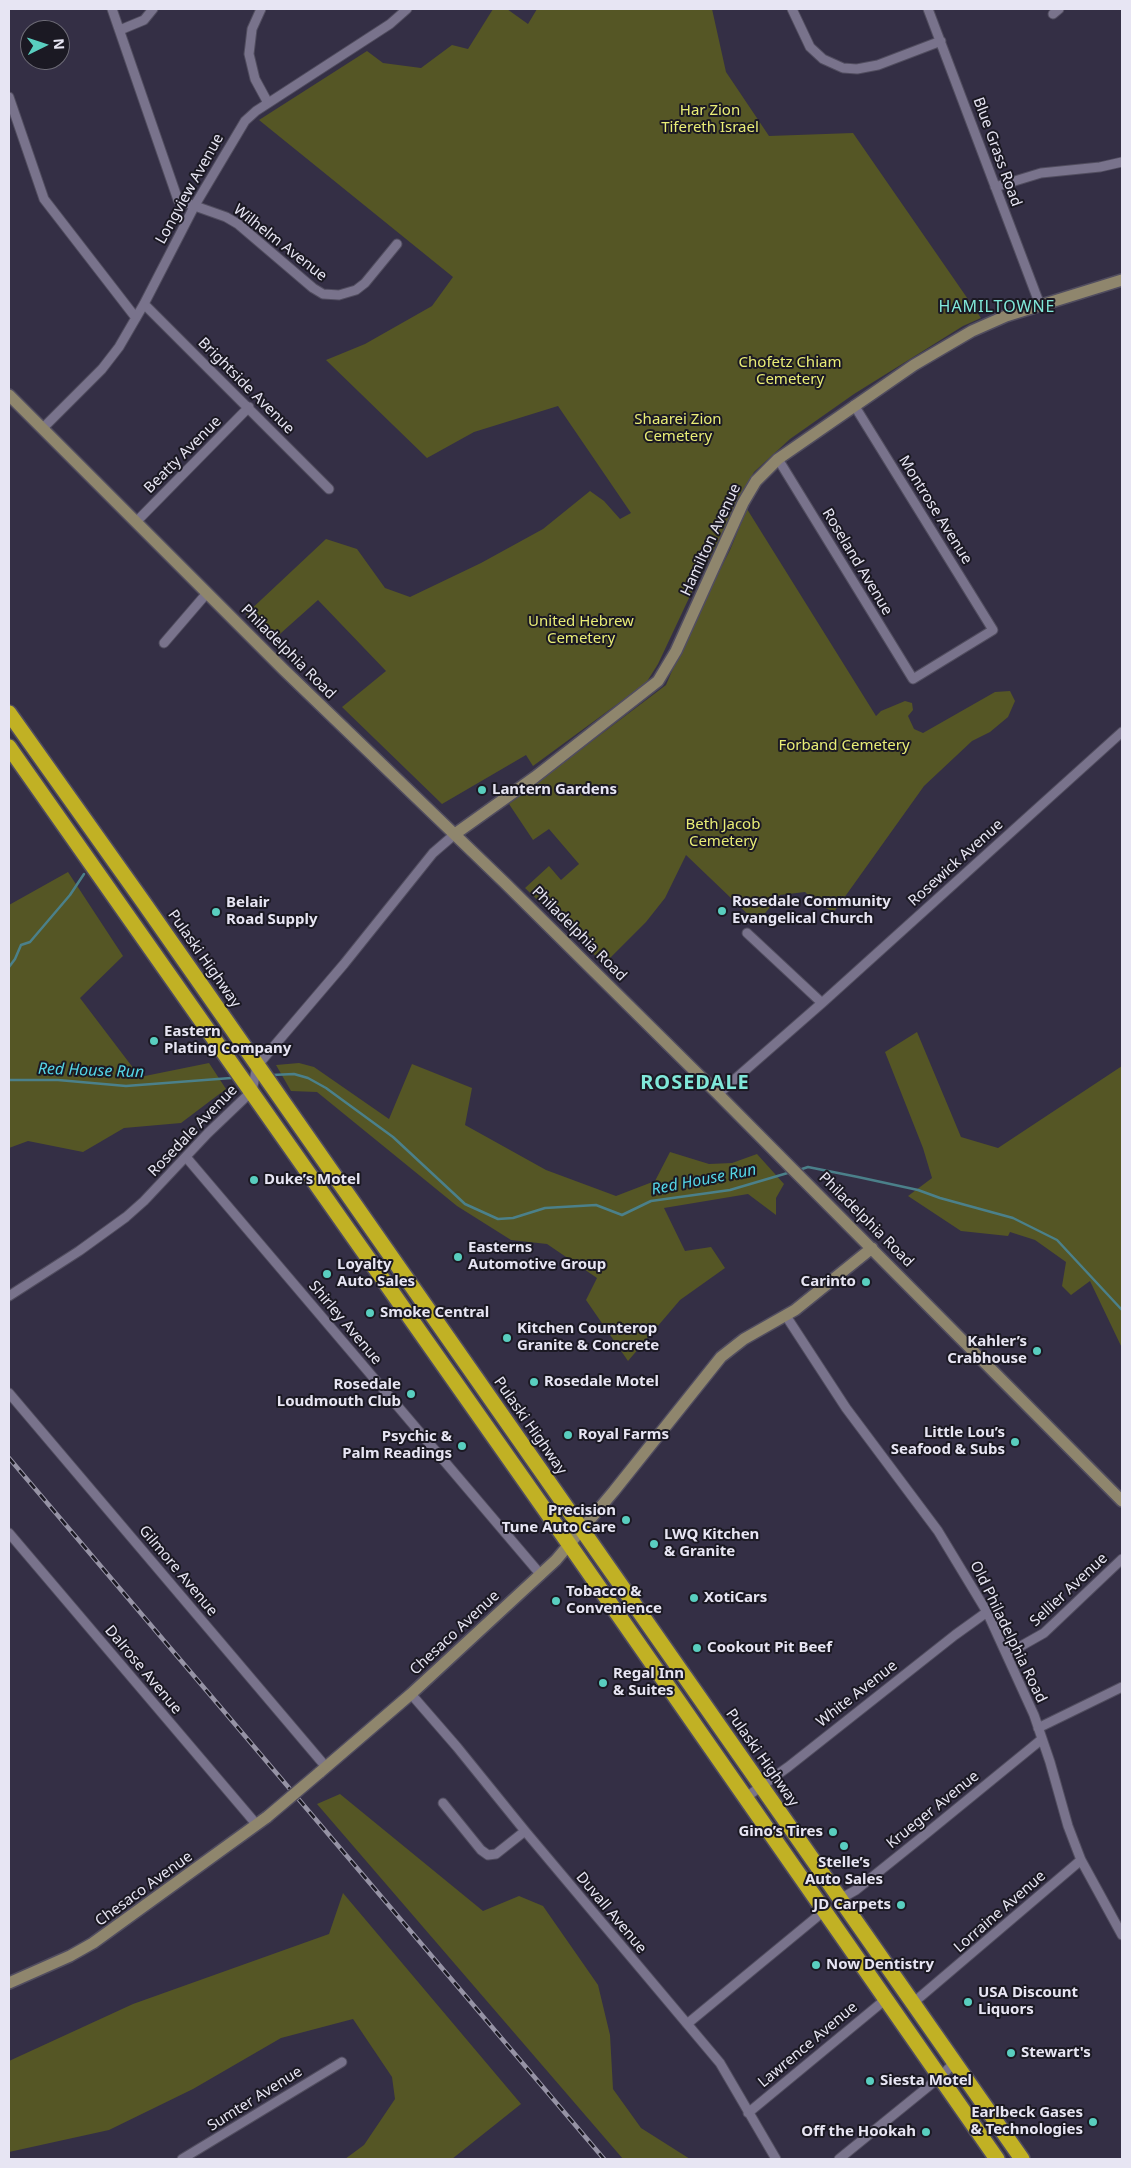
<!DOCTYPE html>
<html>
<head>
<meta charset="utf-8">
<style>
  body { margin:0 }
  #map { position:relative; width:1131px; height:2168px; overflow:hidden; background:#342f45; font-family:"Noto Sans",sans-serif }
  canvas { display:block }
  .frame { position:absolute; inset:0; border:10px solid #e7e5f3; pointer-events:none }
  .north { position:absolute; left:20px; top:20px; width:50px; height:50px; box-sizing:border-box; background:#1b1923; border:1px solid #6d6b76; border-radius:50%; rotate:86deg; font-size:14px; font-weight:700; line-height:20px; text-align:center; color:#e7e5f3 }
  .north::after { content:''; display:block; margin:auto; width:18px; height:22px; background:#59cebf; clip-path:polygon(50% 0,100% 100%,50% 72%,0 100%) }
</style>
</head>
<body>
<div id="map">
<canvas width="1131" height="2168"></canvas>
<div class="frame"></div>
<div class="north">N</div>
</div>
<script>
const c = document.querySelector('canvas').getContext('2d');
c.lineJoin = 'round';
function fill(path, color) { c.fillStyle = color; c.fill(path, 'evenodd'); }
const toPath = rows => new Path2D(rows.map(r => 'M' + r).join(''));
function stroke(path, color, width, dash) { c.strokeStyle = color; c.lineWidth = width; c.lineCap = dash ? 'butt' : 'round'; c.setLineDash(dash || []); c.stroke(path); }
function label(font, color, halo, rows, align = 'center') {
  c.font = font + ' "Noto Sans",sans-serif'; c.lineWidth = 4; c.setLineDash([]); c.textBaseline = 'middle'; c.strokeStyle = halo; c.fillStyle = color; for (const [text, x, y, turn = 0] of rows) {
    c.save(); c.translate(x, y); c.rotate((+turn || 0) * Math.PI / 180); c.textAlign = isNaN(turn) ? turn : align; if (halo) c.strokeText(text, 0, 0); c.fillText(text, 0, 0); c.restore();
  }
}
const green = toPath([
  [493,9,507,9,528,24,537,9,712,9,726,72,769,136,853,133,981,318,963,326,854,394,790,439,754,472,689,598,658,664,646,683,533,766,526,755,442,804,342,707,386,671,318,600,272,641,246,614,326,539,357,549,385,588,410,597,481,563,543,529,590,491,604,501,620,519,631,513,558,406,474,432,427,458,326,360,365,344,432,306,453,277,259,120,367,51,383,63,421,68,452,45,468,49],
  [747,509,876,716,881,711,905,701,912,703,913,710,908,716,914,729,923,733,995,692,1010,691,1015,701,1008,717,990,732,972,741,924,786,834,912,819,905,805,892,780,895,757,923,686,855,665,898,646,922,604,964,525,888,549,866,561,880,579,864,549,829,533,840,509,804,666,685,689,631,730,550],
  [68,872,123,956,80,998,140,1077,209,1063,226,1089,181,1123,124,1128,83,1152,28,1141,9,1148,9,905],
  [917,1032,961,1137,998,1148,1122,1066,1122,1348,1090,1281,1071,1295,1062,1286,1066,1262,1035,1240,1010,1232,1008,1236,961,1231,908,1196,932,1178,923,1148,885,1052],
  [299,1063,314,1067,389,1119,412,1064,472,1088,465,1125,546,1170,616,1196,655,1181,670,1152,709,1164,732,1163,757,1154,784,1184,776,1198,776,1215,748,1194,664,1208,685,1251,711,1247,725,1268,680,1300,628,1361,586,1300,597,1278,547,1244,511,1240,457,1206,317,1092,291,1091,276,1065],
  [340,1794,483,1911,519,1896,543,1906,598,1985,610,2035,613,2089,641,2128,690,2159,623,2159,317,1804],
  [343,1893,521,2104,452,2159,345,2159,364,2145,395,2099,392,2077,353,2019,281,2038,193,2089,109,2130,9,2152,9,2061,133,2004,329,1934]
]);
const stream = toPath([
  [9,967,15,959,21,945,30,942,70,895,84,874],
  [272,1075,294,1074,308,1078,326,1088,393,1137,465,1204,498,1219,513,1218,545,1208,596,1205,622,1215,651,1201,730,1190,791,1172],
  [9,1080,58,1080,126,1086,231,1078],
  [799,1170,808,1167,858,1177,918,1190,940,1198,1013,1218,1057,1240,1122,1310]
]);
const street = toPath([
  [112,9,178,200,226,217,238,224,313,288,323,294,339,295,356,290,365,283,397,244],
  [261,9,252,29,249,54,255,79,268,103],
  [792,9,810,47,823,59,843,68,857,69,878,65,941,41],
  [928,9,1040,305],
  [1053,14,1059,9],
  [120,30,144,20,153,9],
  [9,97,44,199,136,318],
  [995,187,1041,173,1100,167,1122,162],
  [144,304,329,489],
  [43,428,102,369,119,347,144,304,195,205,245,121,256,111,390,24,407,9],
  [778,459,913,679,993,630,854,405],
  [136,522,249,407],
  [164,643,207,593],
  [747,933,822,1003],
  [718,1094,822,1003,1122,732],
  [186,1157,541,1575],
  [9,1296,79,1251,126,1217,144,1201,208,1133,252,1091,257,1066,344,964,433,853,455,834],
  [786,1316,846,1408,938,1531,987,1612,1034,1715,1050,1762,1068,1826,1081,1860,1122,1935],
  [9,1393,326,1767],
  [9,1533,257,1825],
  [1007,1654,1044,1633,1122,1559],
  [411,1694,457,1747,525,1831,720,2063,776,2159],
  [1038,1728,1122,1687],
  [745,1798,788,1767,955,1635,987,1612],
  [443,1803,481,1850,488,1855,496,1854,525,1831],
  [840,1899,856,1890,922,1837,1042,1739],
  [913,2003,1081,1860],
  [687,2024,824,1911],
  [748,2113,886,1999],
  [182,2159,342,2062],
  [839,2159,940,2077,954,2063]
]);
const secondary = toPath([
  [9,395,283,669,505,883,718,1094,1122,1501],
  [455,834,535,777,658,681,676,651,743,503,756,481,778,459,914,365,972,331,1006,316,1122,280],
  [319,1773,411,1694,556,1560,614,1491,721,1357,744,1339,795,1310,872,1248],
  [9,1983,70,1956,93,1943,267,1817]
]);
const highway = toPath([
  [9,713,144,903,1022,2159],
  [9,747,569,1544,997,2159]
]);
const rail = toPath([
  [9,1458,604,2159]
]);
const secondaryBridge = toPath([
  [267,1817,319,1773]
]);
const markers = [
  [482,790,5,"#59cebf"],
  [722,911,5,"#59cebf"],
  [216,912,5,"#59cebf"],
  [154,1041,5,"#59cebf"],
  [254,1180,5,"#59cebf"],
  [458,1257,5,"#59cebf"],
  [327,1274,5,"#59cebf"],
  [866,1282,5,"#59cebf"],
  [370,1313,5,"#59cebf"],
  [507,1338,5,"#59cebf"],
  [1037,1351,5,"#59cebf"],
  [534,1382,5,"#59cebf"],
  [411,1394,5,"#59cebf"],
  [568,1435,5,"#59cebf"],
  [1015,1442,5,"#59cebf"],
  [462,1446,5,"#59cebf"],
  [626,1520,5,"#59cebf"],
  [654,1544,5,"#59cebf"],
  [694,1598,5,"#59cebf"],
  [556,1601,5,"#59cebf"],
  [697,1648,5,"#59cebf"],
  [603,1683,5,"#59cebf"],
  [833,1832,5,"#59cebf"],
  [844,1846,5,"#59cebf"],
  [901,1905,5,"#59cebf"],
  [816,1965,5,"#59cebf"],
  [968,2002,5,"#59cebf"],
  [1011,2053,5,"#59cebf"],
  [870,2081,5,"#59cebf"],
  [1093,2122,5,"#59cebf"],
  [926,2132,5,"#59cebf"]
];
const parkNames = [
  ["Har Zion",710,111],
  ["Tifereth Israel",710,128],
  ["Chofetz Chiam",790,363],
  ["Cemetery",790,380],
  ["Shaarei Zion",678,420],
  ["Cemetery",678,437],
  ["United Hebrew",581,622],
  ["Cemetery",581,639],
  ["Forband Cemetery",844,746],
  ["Beth Jacob",723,825],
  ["Cemetery",723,842]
];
const streetNames = [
  ["Blue Grass Road",997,152,70],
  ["Longview Avenue",190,189,-61],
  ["Wilhelm Avenue",280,243,38],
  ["Brightside Avenue",246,386,45],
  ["Beatty Avenue",183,455,-45],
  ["Montrose Avenue",935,510,58],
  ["Hamilton Avenue",711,540,-65],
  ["Roseland Avenue",857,562,59],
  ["Philadelphia Road",288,652,45],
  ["Rosewick Avenue",956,863,-42],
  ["Philadelphia Road",579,934,45],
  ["Pulaski Highway",204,959,55],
  ["Rosedale Avenue",193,1131,-46],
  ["Philadelphia Road",866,1220,45],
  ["Shirley Avenue",345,1323,50],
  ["Pulaski Highway",530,1426,55],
  ["Gilmore Avenue",178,1571,50],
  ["Sellier Avenue",1069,1590,-43],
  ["Old Philadelphia Road",1008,1632,64],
  ["Chesaco Avenue",455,1633,-43],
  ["Dalrose Avenue",143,1670,50],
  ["White Avenue",857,1694,-38],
  ["Pulaski Highway",762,1758,55],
  ["Krueger Avenue",933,1810,-39],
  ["Chesaco Avenue",144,1889,-36],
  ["Lorraine Avenue",1000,1912,-41],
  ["Duvall Avenue",611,1913,50],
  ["Lawrence Avenue",808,2045,-40],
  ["Sumter Avenue",255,2099,-32]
];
const poiNames = [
  ["Lantern Gardens",492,790],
  ["Rosedale Community",732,902],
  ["Evangelical Church",732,919],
  ["Belair",226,903],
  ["Road Supply",226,920],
  ["Eastern",164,1032],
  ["Plating Company",164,1049],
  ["Duke’s Motel",264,1180],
  ["Easterns",468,1248],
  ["Automotive Group",468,1265],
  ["Loyalty",337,1265],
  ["Auto Sales",337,1282],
  ["Carinto",856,1282,"right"],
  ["Smoke Central",380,1313],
  ["Kitchen Counterop",517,1329],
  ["Granite & Concrete",517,1346],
  ["Kahler’s",1027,1342,"right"],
  ["Crabhouse",1027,1359,"right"],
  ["Rosedale Motel",544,1382],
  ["Rosedale",401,1385,"right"],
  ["Loudmouth Club",401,1402,"right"],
  ["Little Lou’s",1005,1433,"right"],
  ["Seafood & Subs",1005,1450,"right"],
  ["Royal Farms",578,1435],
  ["Psychic &",452,1437,"right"],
  ["Palm Readings",452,1454,"right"],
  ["Precision",616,1511,"right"],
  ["Tune Auto Care",616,1528,"right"],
  ["LWQ Kitchen",664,1535],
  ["& Granite",664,1552],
  ["Tobacco &",566,1592],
  ["Convenience",566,1609],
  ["XotiCars",704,1598],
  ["Cookout Pit Beef",707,1648],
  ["Regal Inn",613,1674],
  ["& Suites",613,1691],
  ["Gino’s Tires",823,1832,"right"],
  ["Stelle’s",844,1863,"center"],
  ["Auto Sales",844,1880,"center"],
  ["JD Carpets",891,1905,"right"],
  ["Now Dentistry",826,1965],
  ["USA Discount",978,1993],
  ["Liquors",978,2010],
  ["Stewart's",1021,2053],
  ["Siesta Motel",880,2081],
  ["Earlbeck Gases",1083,2113,"right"],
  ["& Technologies",1083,2130,"right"],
  ["Off the Hookah",916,2132,"right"]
];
const neighbourhoodNames = [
  ["HAMILTOWNE",997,307]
];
const waterNames = [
  ["Red House Run",91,1071,2],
  ["Red House Run",704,1180,-11]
];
const districtNames = [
  ["ROSEDALE",695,1083]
];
fill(green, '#555625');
stroke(stream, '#4b808a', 2.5);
stroke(street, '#514d5f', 11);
stroke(secondary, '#514d5f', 14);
stroke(highway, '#514d5f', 18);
stroke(street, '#79738c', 9);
stroke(secondary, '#8f866d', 11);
stroke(highway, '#c1b124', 15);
stroke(rail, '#9693a5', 4.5);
stroke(rail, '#1b1923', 2.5, [8]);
stroke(secondaryBridge, '#514d5f', 14, []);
stroke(secondaryBridge, '#8f866d', 11);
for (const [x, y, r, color] of markers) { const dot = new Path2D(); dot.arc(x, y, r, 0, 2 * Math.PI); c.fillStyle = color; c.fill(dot); stroke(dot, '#1b1923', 2); }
label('15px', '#e9ed76', '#1b1923', parkNames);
label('15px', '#e7e5f3', '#1b1923', streetNames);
label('bold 15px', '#e7e5f3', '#1b1923', poiNames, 'left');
c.letterSpacing = '1px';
label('16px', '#80e8d9', '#1b1923', neighbourhoodNames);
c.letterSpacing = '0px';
label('italic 16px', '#54d5e6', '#1b1923', waterNames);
c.letterSpacing = '1px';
label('bold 20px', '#80e8d9', '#1b1923', districtNames);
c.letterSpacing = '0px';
</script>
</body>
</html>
